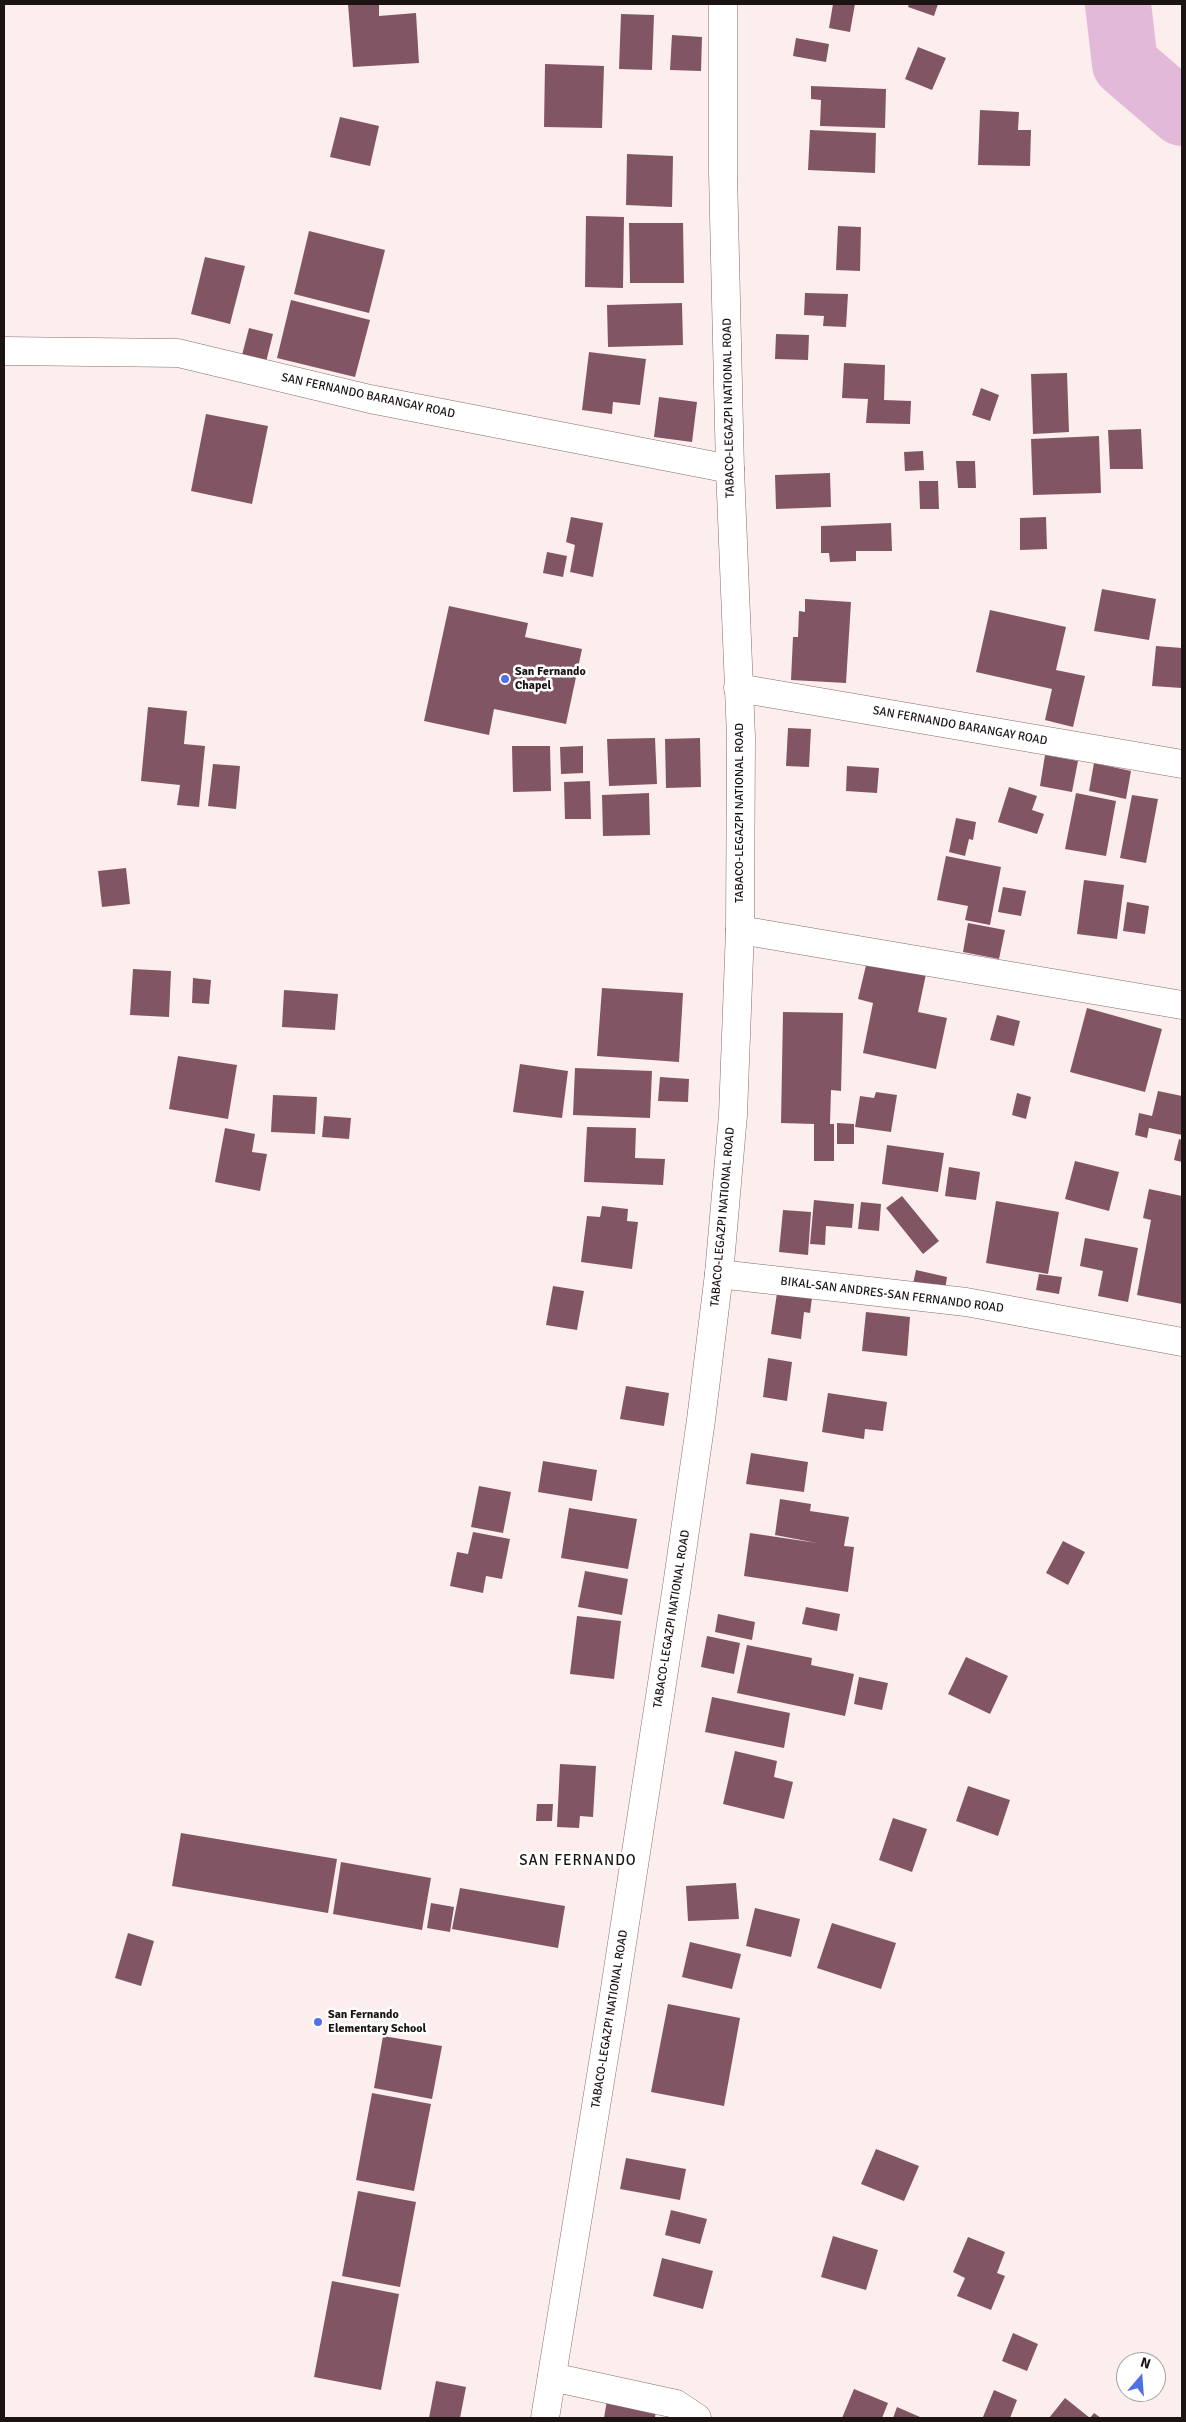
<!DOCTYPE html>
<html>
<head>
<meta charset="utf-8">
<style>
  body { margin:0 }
  #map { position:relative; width:1186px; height:2422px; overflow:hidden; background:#fdeeee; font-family:Signika,sans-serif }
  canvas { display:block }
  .frame { position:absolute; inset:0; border:5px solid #1c1313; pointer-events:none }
  .north { position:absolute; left:1116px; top:2352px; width:50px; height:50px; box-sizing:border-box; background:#fff; border:1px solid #a4a1a1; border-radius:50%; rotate:18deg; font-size:14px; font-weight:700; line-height:20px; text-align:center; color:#1c1313 }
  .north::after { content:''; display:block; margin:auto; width:18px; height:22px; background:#5071e5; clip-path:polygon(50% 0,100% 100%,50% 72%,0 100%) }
</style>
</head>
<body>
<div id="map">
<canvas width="1186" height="2422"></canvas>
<div class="frame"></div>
<div class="north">N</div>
</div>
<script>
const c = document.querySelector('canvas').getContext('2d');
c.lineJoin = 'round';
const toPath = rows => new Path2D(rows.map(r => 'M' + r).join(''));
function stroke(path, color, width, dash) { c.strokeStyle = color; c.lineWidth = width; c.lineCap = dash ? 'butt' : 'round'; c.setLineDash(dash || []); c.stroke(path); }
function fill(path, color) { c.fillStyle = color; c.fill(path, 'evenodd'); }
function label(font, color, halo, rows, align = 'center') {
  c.font = font + ' Signika,sans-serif'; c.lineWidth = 5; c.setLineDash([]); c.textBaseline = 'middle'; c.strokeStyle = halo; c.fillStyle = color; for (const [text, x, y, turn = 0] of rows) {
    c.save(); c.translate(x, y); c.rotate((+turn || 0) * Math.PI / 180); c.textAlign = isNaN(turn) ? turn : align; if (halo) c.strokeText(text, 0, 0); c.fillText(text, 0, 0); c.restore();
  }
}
const river = toPath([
  [1118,4,1125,64,1182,113]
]);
const building = toPath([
  [348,4,379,4,379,16,416,13,419,63,353,67],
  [833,4,855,4,850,32,829,28],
  [909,4,938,4,934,16,908,7],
  [621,14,654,15,652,70,619,69],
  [672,35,702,37,701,71,670,70],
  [796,38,829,44,826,62,793,56],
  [918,47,946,58,932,90,905,79],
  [545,64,604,66,602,128,544,127],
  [811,86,886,89,885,128,820,126,821,100,811,99],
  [980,110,1019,112,1018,130,1031,130,1030,166,978,165],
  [340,117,379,126,370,166,330,157],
  [810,130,876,133,875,173,808,170],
  [627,154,673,156,672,207,626,205],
  [586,216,624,217,623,288,585,287],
  [629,223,683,223,684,283,630,283],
  [838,226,861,227,860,271,836,270],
  [309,231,385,250,369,313,294,294],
  [205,257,245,266,230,324,191,314],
  [805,293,848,294,846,327,823,326,824,316,804,315],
  [291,300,370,320,355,377,277,358],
  [682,303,683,345,608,347,607,305],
  [249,328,273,334,265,366,241,359],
  [776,334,809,335,808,360,775,359],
  [589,352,646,359,640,405,613,402,612,414,582,410],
  [844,363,885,365,884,400,911,401,910,424,866,423,868,399,842,398],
  [1067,373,1069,432,1033,434,1031,374],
  [981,388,999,395,990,421,972,415],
  [659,397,697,402,692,442,654,437],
  [206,414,268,426,252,504,191,491],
  [1141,429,1143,469,1110,469,1108,430],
  [1099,436,1101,493,1033,495,1031,439],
  [923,451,924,470,905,471,904,452],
  [956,461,975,461,976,488,958,488],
  [830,473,831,507,776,509,775,475],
  [919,481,938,481,939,509,920,509],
  [571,517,603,523,593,577,570,572,575,545,566,542],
  [1046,517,1047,549,1020,550,1020,518],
  [891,523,892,551,856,551,856,561,830,562,829,553,821,553,821,526],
  [547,552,567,556,563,577,543,573],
  [1102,589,1156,599,1149,640,1094,631],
  [805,599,851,602,846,683,791,680,793,637,798,637,799,611,805,612],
  [449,606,528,623,525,637,582,649,566,724,494,709,489,735,424,721],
  [990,610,1066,627,1056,670,1085,676,1073,727,1045,720,1052,689,976,672],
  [1156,646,1182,648,1182,688,1152,686],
  [148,707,187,711,184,744,205,746,199,807,177,805,180,785,141,781],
  [788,728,811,729,809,767,786,766],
  [655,738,657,784,609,786,607,739],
  [700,738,701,787,666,788,665,739],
  [512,746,550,746,551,791,513,792],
  [583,746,583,773,561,774,560,747],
  [1045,755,1078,761,1072,792,1040,786],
  [1094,763,1131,771,1126,799,1089,791],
  [213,764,240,766,236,809,208,806],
  [847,766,879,768,877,793,846,791],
  [590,781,591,819,565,819,564,782],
  [1009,787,1037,796,1032,810,1044,814,1037,834,998,822],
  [649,793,650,835,603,836,602,795],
  [1076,793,1116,801,1106,856,1065,849],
  [1132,795,1158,799,1146,863,1120,858],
  [956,818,976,822,973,840,969,839,965,856,949,852],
  [946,856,1001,867,990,925,965,920,968,906,937,900],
  [126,868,130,904,102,907,98,871],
  [1084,880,1124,885,1117,939,1077,934],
  [1003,887,1026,891,1021,916,998,912],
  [1127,902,1149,906,1145,934,1123,931],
  [968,923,1005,930,999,959,963,952],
  [867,961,926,974,918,1012,947,1018,936,1069,863,1053,873,1003,858,999],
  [133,969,171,971,169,1017,130,1015],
  [193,978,211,980,209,1004,192,1003],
  [602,988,683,993,679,1062,597,1056],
  [284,990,338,994,335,1030,282,1027],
  [1087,1008,1162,1029,1145,1092,1070,1072],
  [783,1012,843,1013,841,1091,831,1090,830,1124,834,1124,834,1161,814,1161,814,1124,781,1123],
  [997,1015,1020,1021,1014,1046,990,1040],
  [178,1056,237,1065,228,1119,169,1109],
  [520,1064,568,1071,562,1118,513,1112],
  [575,1068,652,1071,650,1118,573,1115],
  [660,1077,689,1079,688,1102,658,1101],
  [1158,1091,1182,1096,1182,1135,1149,1128,1147,1138,1135,1135,1139,1113,1152,1116],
  [876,1092,897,1095,891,1132,855,1127,860,1096,874,1098],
  [1017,1093,1031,1097,1026,1119,1012,1115],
  [273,1095,317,1097,315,1134,271,1132],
  [324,1116,351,1118,349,1139,322,1137],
  [837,1123,854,1124,854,1144,837,1144],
  [587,1127,636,1128,635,1158,665,1159,663,1185,584,1182],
  [225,1128,255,1134,252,1152,267,1154,260,1191,215,1182],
  [1179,1139,1182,1140,1182,1162,1174,1160],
  [887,1145,944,1153,938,1192,882,1184],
  [1075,1161,1119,1172,1109,1211,1065,1199],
  [949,1167,980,1172,976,1200,945,1196],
  [1149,1189,1182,1196,1182,1304,1137,1295,1151,1220,1143,1218],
  [902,1196,939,1241,923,1254,886,1208],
  [814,1200,854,1204,852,1228,826,1226,825,1245,810,1244],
  [996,1201,1059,1212,1048,1274,986,1263],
  [861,1202,881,1204,879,1231,858,1229],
  [602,1206,628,1209,627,1221,638,1222,632,1269,581,1262,587,1216,600,1217],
  [783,1210,811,1212,808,1255,779,1252],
  [1085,1238,1138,1248,1128,1302,1098,1296,1103,1271,1080,1266],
  [916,1270,947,1277,945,1290,913,1284],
  [1039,1274,1062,1277,1059,1294,1036,1290],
  [553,1286,584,1291,577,1330,546,1325],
  [777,1293,812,1298,810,1313,804,1312,801,1339,771,1334],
  [866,1312,910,1317,907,1356,862,1351],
  [768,1358,792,1362,787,1401,763,1397],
  [626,1386,669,1393,664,1426,620,1419],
  [828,1393,887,1402,883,1431,865,1429,864,1439,822,1432],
  [751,1453,808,1462,804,1492,746,1484],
  [543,1461,597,1470,592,1501,538,1492],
  [479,1486,511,1492,503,1533,471,1527],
  [780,1499,811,1504,810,1511,849,1517,844,1546,854,1547,848,1592,744,1576,750,1533,817,1543,775,1535],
  [569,1508,637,1519,628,1569,561,1558],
  [473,1532,510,1539,502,1579,486,1576,483,1593,450,1586,457,1552,468,1554],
  [1063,1541,1085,1552,1068,1585,1046,1573],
  [585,1571,628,1579,622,1615,578,1607],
  [806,1607,840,1614,837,1631,802,1624],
  [718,1614,755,1622,752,1640,715,1632],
  [577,1616,621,1621,614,1679,570,1674],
  [707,1636,740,1643,734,1674,701,1667],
  [747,1645,812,1658,811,1665,854,1674,845,1716,737,1693],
  [966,1657,1008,1676,990,1714,948,1694],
  [859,1677,888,1683,882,1710,854,1704],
  [712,1697,790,1713,784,1748,705,1732],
  [735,1751,777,1761,774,1777,793,1782,784,1819,723,1804],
  [560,1764,596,1766,593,1817,580,1816,579,1828,557,1827],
  [968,1786,1010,1800,998,1836,956,1821],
  [537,1804,553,1804,552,1821,536,1821],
  [893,1818,927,1829,912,1872,879,1860],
  [181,1833,337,1859,328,1913,172,1886],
  [341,1862,431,1878,422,1930,333,1914],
  [736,1883,739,1919,688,1921,686,1886],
  [460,1888,565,1906,558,1948,452,1929],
  [431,1903,454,1907,450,1932,427,1928],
  [755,1908,800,1919,791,1957,746,1946],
  [832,1923,896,1943,881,1989,817,1968],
  [128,1933,154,1941,141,1986,115,1978],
  [690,1942,741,1954,732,1989,682,1977],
  [668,2004,740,2018,724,2106,651,2092],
  [383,2036,442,2046,432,2099,374,2088],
  [372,2093,431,2104,414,2191,356,2180],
  [876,2149,919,2166,904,2201,861,2184],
  [626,2158,686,2169,680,2200,620,2189],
  [358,2191,416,2202,400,2287,342,2276],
  [671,2210,707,2219,700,2244,665,2235],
  [833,2236,878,2250,866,2290,821,2277],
  [968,2237,1005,2252,997,2273,1005,2276,991,2310,957,2296,965,2278,953,2272],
  [662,2258,713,2271,703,2309,653,2296],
  [332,2281,399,2294,381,2390,314,2377],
  [1013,2333,1038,2344,1027,2371,1002,2361],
  [436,2381,466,2387,460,2418,429,2418],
  [854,2389,888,2403,882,2418,842,2418],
  [994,2390,1017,2400,1010,2418,983,2417],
  [1065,2398,1090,2418,1094,2413,1101,2418,1049,2418],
  [607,2400,656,2408,655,2418,604,2418],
  [897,2407,920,2417,919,2418,893,2418]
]);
const minor = toPath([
  [4,351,178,353,370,399,730,469],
  [738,688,1182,764],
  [740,930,1182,1005],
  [719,1274,966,1302,1182,1342],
  [552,2377,676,2404,697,2418]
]);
const major = toPath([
  [545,2418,612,2008,677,1586,701,1420,719,1274,733,1115,740,930,741,737,730,469,723,173,723,4]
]);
const markers = [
  [505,679,5,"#5071e5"],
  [318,2022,5,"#5071e5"]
];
const streetNames = [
  ["SAN FERNANDO BARANGAY ROAD",368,396,12],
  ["TABACO-LEGAZPI NATIONAL ROAD",729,408,-91],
  ["SAN FERNANDO BARANGAY ROAD",960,726,10],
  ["TABACO-LEGAZPI NATIONAL ROAD",740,813,-90],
  ["TABACO-LEGAZPI NATIONAL ROAD",723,1217,-85],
  ["BIKAL-SAN ANDRES-SAN FERNANDO ROAD",892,1295,7],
  ["TABACO-LEGAZPI NATIONAL ROAD",672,1619,-81],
  ["TABACO-LEGAZPI NATIONAL ROAD",610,2019,-81]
];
const poiNames = [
  ["San Fernando",515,672],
  ["Chapel",515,686],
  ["San Fernando",328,2015],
  ["Elementary School",328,2029]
];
const quarterNames = [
  ["SAN FERNANDO",578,1861]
];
stroke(river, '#e2b9d8', 66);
fill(building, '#825565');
stroke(minor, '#836d6c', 29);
stroke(major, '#836d6c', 29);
stroke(minor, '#fff', 28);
stroke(major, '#fff', 28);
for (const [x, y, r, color] of markers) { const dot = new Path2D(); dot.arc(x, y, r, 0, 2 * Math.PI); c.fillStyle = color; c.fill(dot); stroke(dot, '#fff', 2); }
label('12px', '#1c1313', '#fff', streetNames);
label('bold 12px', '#1c1313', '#fff', poiNames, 'left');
c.letterSpacing = '1px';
label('15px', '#1c1313', '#fff', quarterNames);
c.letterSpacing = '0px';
</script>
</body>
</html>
